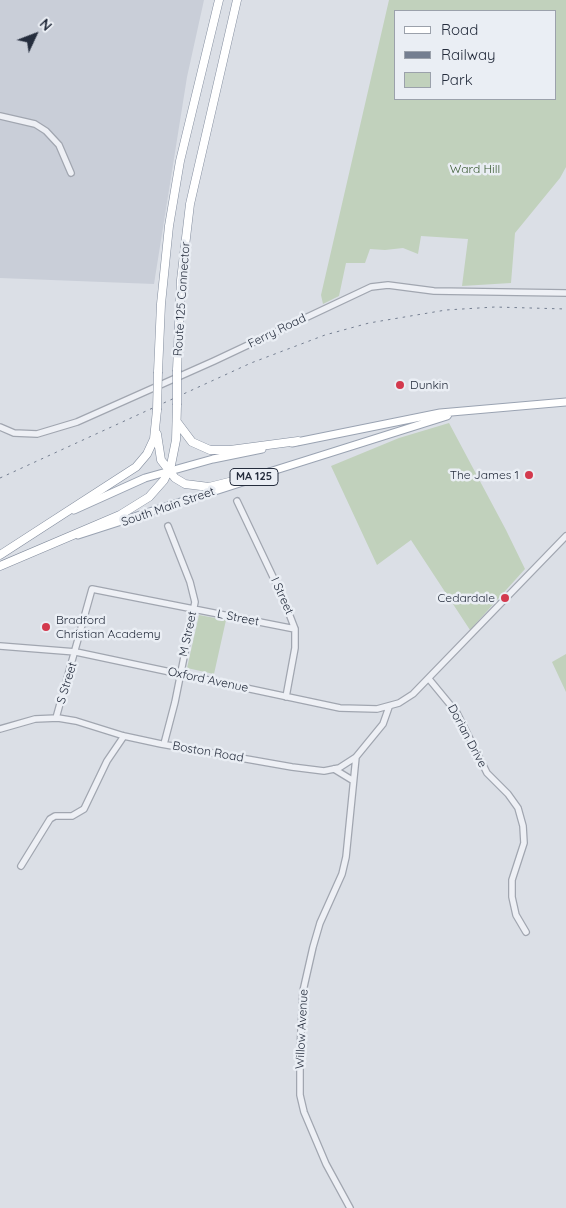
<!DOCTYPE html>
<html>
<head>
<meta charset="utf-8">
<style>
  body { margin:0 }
  #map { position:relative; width:566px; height:1208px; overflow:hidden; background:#dbdfe6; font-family:Quicksand,sans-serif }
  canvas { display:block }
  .legend { position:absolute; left:394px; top:10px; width:162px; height:90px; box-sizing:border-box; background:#eaeef4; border:1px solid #9ba1ab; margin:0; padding:6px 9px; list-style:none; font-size:15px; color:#252d3d }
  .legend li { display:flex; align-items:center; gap:10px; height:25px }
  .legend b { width:25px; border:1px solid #9ba1ab }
  .north { position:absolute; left:10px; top:10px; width:50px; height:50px; -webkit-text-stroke:4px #eaeef4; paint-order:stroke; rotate:47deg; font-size:14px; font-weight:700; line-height:20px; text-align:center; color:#252d3d }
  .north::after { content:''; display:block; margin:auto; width:18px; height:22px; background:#252d3d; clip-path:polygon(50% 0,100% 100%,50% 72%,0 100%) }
</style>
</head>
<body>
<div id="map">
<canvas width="566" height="1208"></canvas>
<ul class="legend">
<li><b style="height:6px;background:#fff"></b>Road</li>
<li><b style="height:6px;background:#747e90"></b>Railway</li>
<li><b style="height:14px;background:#c1d1bc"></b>Park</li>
</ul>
<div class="north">N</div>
</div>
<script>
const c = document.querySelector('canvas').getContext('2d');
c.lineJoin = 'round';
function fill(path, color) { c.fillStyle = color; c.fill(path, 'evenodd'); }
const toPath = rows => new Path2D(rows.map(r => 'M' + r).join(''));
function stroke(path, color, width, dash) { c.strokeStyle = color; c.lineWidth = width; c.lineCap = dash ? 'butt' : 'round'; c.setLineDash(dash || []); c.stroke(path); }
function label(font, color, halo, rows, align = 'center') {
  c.font = font + ' Quicksand,sans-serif'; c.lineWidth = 5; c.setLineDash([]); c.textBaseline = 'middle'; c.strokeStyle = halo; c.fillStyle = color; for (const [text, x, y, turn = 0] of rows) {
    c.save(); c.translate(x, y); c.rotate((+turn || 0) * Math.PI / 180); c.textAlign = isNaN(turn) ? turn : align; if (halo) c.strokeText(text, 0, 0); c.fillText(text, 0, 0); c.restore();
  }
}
const built = toPath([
  [0,0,204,0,187,77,154,284,0,278]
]);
const green = toPath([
  [389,0,566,0,566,167,560,178,515,233,511,283,462,286,468,239,421,236,418,254,403,248,385,250,370,249,365,263,346,263,339,296,323,304,321,295],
  [395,11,555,11,555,99,395,99],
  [449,423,506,530,525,569,470,630,411,540,377,565,331,466,399,438],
  [199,615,226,620,214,674,187,668],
  [566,654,566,692,552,662]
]);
const minor = toPath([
  [0,116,35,124,46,131,59,145,71,173],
  [0,427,14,433,37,434,77,422,214,361,371,287,388,285,434,291,566,293],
  [237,501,283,598,295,629,295,648,286,697],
  [0,646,76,652,340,708,377,709,399,703,413,694,566,536],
  [429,679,457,713,487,773,508,794,518,808,523,826,524,843,512,880,512,897,516,915,526,932],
  [56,718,92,589,295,629],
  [0,729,35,719,58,718,76,721,124,736,161,744,292,767,324,771,339,768,356,757,383,724,389,707],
  [164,744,175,702,195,602,190,582,168,526],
  [334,769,352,780],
  [21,866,50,819,55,816,72,816,84,809,107,761,124,736],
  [350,1208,326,1164,304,1112,300,1095,300,1051,303,991,313,947,320,923,342,874,346,857,356,757]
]);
const major = toPath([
  [292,443,440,413,566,402],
  [266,473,447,416,449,413],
  [74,510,145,478,213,459,262,449],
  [78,535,246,481]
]);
const highway = toPath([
  [177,370,181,280,190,204,237,0],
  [158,372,161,304,169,226,180,161,219,0],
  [177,422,192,442,210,450,230,450,298,441],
  [157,434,161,460,175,478,185,484,209,487,269,472],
  [0,555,136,467,147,454,154,439,157,410],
  [0,566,120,515,149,497,164,480,171,465,176,440,177,405]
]);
const rail = toPath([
  [0,478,251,363,325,335,369,323,446,310,495,307,566,309]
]);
const highwayBridge = toPath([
  [177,405,177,370],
  [157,410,158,372]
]);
const markers = [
  [400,385,5,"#d3394d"],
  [529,475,5,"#d3394d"],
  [505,598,5,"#d3394d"],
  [46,627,5,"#d3394d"]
];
const shields = [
  [254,477,48]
];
const shieldNames = [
  ["MA 125",254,477]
];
const parkNames = [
  ["Ward Hill",475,169]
];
const streetNames = [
  ["Route 125 Connector",182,299,-86],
  ["Ferry Road",277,331,-26],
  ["South Main Street",168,507,-19],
  ["I Street",282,596,66],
  ["L Street",238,618,11],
  ["M Street",188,634,-78],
  ["Oxford Avenue",208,680,12],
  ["S Street",67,683,-73],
  ["Dorian Drive",467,736,62],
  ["Boston Road",208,752,10],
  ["Willow Avenue",302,1029,-87]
];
const poiNames = [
  ["Dunkin",410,385],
  ["The James 1",519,475,"right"],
  ["Cedardale",495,598,"right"],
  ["Bradford",56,620],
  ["Christian Academy",56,634]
];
fill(built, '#c9ced8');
fill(green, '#c1d1bc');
stroke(minor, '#a1a6b0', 8);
stroke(major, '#9aa3b2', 9);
stroke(highway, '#828c9d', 9);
stroke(minor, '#eef0f5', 5.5);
stroke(major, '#fff', 7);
stroke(highway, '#fff', 8);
stroke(rail, '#747e90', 1, [2.5, 5]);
stroke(highwayBridge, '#828c9d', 9, []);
stroke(highwayBridge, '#fff', 8);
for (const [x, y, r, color] of markers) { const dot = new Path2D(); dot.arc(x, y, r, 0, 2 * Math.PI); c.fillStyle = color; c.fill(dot); stroke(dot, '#eaeef4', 2); }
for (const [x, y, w] of shields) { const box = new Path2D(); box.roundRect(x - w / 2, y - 8.5, w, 17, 4); c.fillStyle = '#eaeef4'; c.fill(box); stroke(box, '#252d3d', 1); }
label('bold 11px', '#252d3d', null, shieldNames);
label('12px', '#385931', '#eaeef4', parkNames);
label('12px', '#252d3d', '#eaeef4', streetNames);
label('12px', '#252d3d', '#eaeef4', poiNames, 'left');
</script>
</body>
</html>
